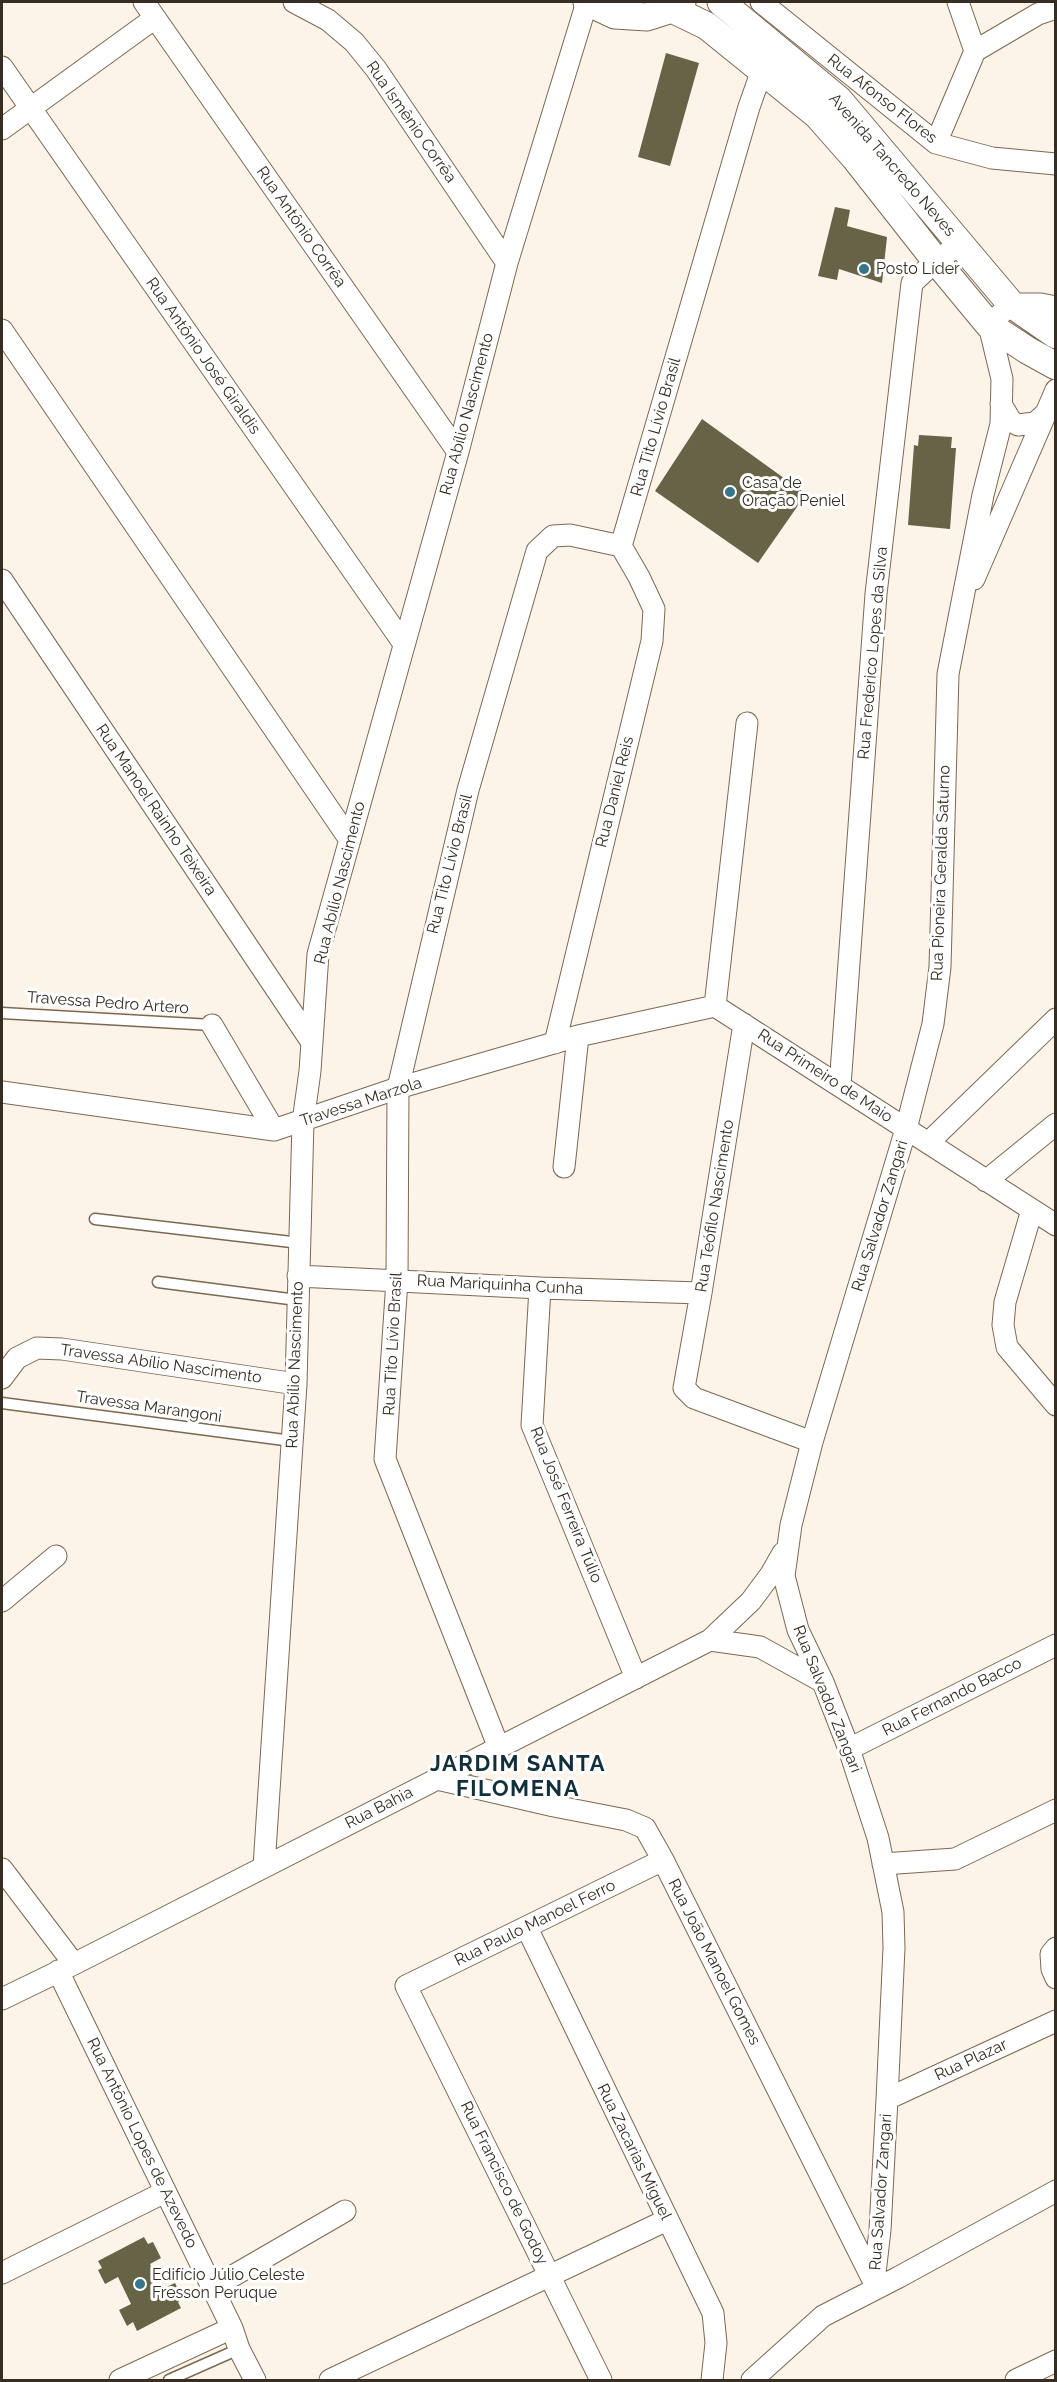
<!DOCTYPE html>
<html>
<head>
<meta charset="utf-8">
<style>
  body { margin:0 }
  #map { position:relative; width:1057px; height:2382px; overflow:hidden; background:#fdf4e9; font-family:Raleway,sans-serif }
  canvas { display:block }
  .frame { position:absolute; inset:0; border:3px solid #362d23; pointer-events:none }
</style>
</head>
<body>
<div id="map">
<canvas width="1057" height="2382"></canvas>
<div class="frame"></div>
</div>
<script>
const c = document.querySelector('canvas').getContext('2d');
c.lineJoin = 'round';
function fill(path, color) { c.fillStyle = color; c.fill(path, 'evenodd'); }
const toPath = rows => new Path2D(rows.map(r => 'M' + r).join(''));
function stroke(path, color, width, dash) { c.strokeStyle = color; c.lineWidth = width; c.lineCap = dash ? 'butt' : 'round'; c.setLineDash(dash || []); c.stroke(path); }
function label(font, color, halo, rows, align = 'center') {
  c.font = font + ' Raleway,sans-serif'; c.lineWidth = 6; c.setLineDash([]); c.textBaseline = 'middle'; c.strokeStyle = halo; c.fillStyle = color; for (const [text, x, y, turn = 0] of rows) {
    c.save(); c.translate(x, y); c.rotate((+turn || 0) * Math.PI / 180); c.textAlign = isNaN(turn) ? turn : align; if (halo) c.strokeText(text, 0, 0); c.fillText(text, 0, 0); c.restore();
  }
}
const building = toPath([
  [666,53,699,63,670,166,638,157],
  [835,207,850,210,847,226,887,237,882,283,839,269,837,280,818,276],
  [702,419,806,494,758,563,655,491],
  [919,435,952,437,951,448,956,448,950,529,908,525,914,445,918,446],
  [144,2237,148,2244,153,2242,161,2258,150,2264,162,2289,175,2283,183,2299,178,2302,181,2308,137,2331,133,2322,127,2326,119,2310,131,2304,118,2277,105,2284,98,2270,102,2268,98,2261]
]);
const service = toPath([
  [2,1013,212,1025],
  [95,1219,300,1243],
  [158,1282,297,1300],
  [2,1403,292,1441],
  [169,2380,239,2349]
]);
const minor = toPath([
  [144,2,458,452],
  [294,2,328,20,354,42,376,69,507,263],
  [761,2,936,143,992,158,1056,164],
  [958,2,975,51],
  [2,67,404,644],
  [2,129,155,18],
  [936,143,975,51,1038,14,1056,8],
  [2,330,350,840],
  [1001,404,1011,421,1018,425,1035,423,1045,414],
  [974,579,1056,390],
  [2,580,311,1041],
  [715,1006,1056,1225],
  [715,1006,747,723],
  [744,1024,701,1293,684,1388,694,1398,812,1442],
  [212,1025,274,1130],
  [555,1043,652,641,654,609,639,577,621,546],
  [840,1086,876,594,912,283,936,261,961,243],
  [2,1092,274,1130,398,1088,578,1036,715,1006],
  [928,1143,1056,1019],
  [564,1167,578,1036],
  [986,1181,1056,1124],
  [1032,1210,1005,1302,1003,1325,1007,1347,1056,1405],
  [298,1276,540,1288,701,1293],
  [540,1288,532,1425,636,1678],
  [2,1378,17,1358,37,1348,62,1349,296,1384],
  [2,1601,56,1556],
  [710,1640,760,1647,823,1682],
  [499,1748,385,1459,397,1280,398,1088,468,790,537,551,553,536,570,535,621,546,749,107,762,70],
  [849,1749,1056,1645],
  [437,1779,554,1806,626,1820,645,1828,663,1860,874,2282],
  [883,1864,955,1859,1056,1810],
  [264,1866,296,1384,303,1122,310,1071,318,954,458,452,507,263,587,2],
  [2,1869,74,1964],
  [527,1928,713,2313,716,2343,712,2380],
  [1056,1948,1051,1954,1052,1969,1056,1978],
  [58,1971,232,2328,239,2349,255,2380],
  [2,1999,74,1964,710,1640,751,1601,771,1574,783,1553],
  [887,2099,1056,2021],
  [2,2273,165,2192],
  [874,2282,880,2230,887,2099,894,1948,893,1912,878,1838,849,1749,823,1682,798,1630,784,1576,791,1525,812,1442,906,1129,933,1024,940,967,948,674,983,495,1001,424,1002,379,989,325,1011,304,1041,304,1056,307],
  [212,2288,345,2211],
  [120,2380,232,2328],
  [330,2380,667,2220],
  [601,2380,406,1986,663,1860],
  [752,2380,823,2316,899,2277,1056,2191],
  [1016,2380,1056,2361]
]);
const tertiary = toPath([
  [587,2,615,15,647,17,672,9,682,2],
  [721,2,839,100,1011,304,1056,335],
  [672,9,707,26,817,115,855,158,936,261,989,325,1027,350,1056,366]
]);
const markers = [
  [864,269,6,"#36758a"],
  [730,492,6,"#36758a"],
  [140,2284,6,"#36758a"]
];
const streetNames = [
  ["Rua Afonso Flores",882,99,38],
  ["Rua Ismênio Corrêa",411,122,55],
  ["Avenida Tancredo Neves",892,165,49],
  ["Rua Antônio Corrêa",301,227,55],
  ["Rua Antônio José Giraldis",203,356,55],
  ["Rua Abílio Nascimento",467,414,-75],
  ["Rua Tito Lívio Brasil",656,427,-74],
  ["Rua Frederico Lopes da Silva",873,653,-85],
  ["Rua Daniel Reis",615,792,-76],
  ["Rua Manoel Rainho Teixeira",156,810,56],
  ["Rua Tito Lívio Brasil",450,864,-76],
  ["Rua Pioneira Geralda Saturno",941,873,-88],
  ["Rua Abílio Nascimento",340,883,-76],
  ["Travessa Pedro Artero",108,1003,4],
  ["Rua Primeiro de Maio",825,1076,33],
  ["Travessa Marzola",361,1102,-18],
  ["Rua Teófilo Nascimento",715,1206,-81],
  ["Rua Salvador Zangari",880,1216,-73],
  ["Rua Mariquinha Cunha",500,1285,3],
  ["Rua Tito Lívio Brasil",393,1344,-87],
  ["Travessa Abílio Nascimento",161,1364,8],
  ["Rua Abílio Nascimento",295,1365,-88],
  ["Travessa Marangoni",149,1407,8],
  ["Rua José Ferreira Túlio",566,1505,68],
  ["Rua Fernando Bacco",952,1697,-27],
  ["Rua Salvador Zangari",827,1699,68],
  ["Rua Bahia",379,1808,-27],
  ["Rua Paulo Manoel Ferro",535,1923,-26],
  ["Rua João Manoel Gomes",714,1962,63],
  ["Rua Plazar",971,2060,-25],
  ["Rua Antônio Lopes de Azevedo",142,2143,64],
  ["Rua Zacarias Miguel",634,2152,64],
  ["Rua Francisco de Godoy",504,2183,64],
  ["Rua Salvador Zangari",881,2192,-86]
];
const poiNames = [
  ["Posto Líder",876,269],
  ["Casa de",742,483],
  ["Oração Peniel",742,501],
  ["Edifício Júlio Celeste",152,2275],
  ["Fresson Peruque",152,2293]
];
const districtNames = [
  ["JARDIM SANTA",518,1764],
  ["FILOMENA",518,1789]
];
fill(building, '#676347');
stroke(service, '#7c6851', 13);
stroke(minor, '#7c6851', 23);
stroke(tertiary, '#7c6851', 29);
stroke(service, '#fff', 10);
stroke(minor, '#fff', 21);
stroke(tertiary, '#fff', 27);
for (const [x, y, r, color] of markers) { const dot = new Path2D(); dot.arc(x, y, r, 0, 2 * Math.PI); c.fillStyle = color; c.fill(dot); stroke(dot, '#fff', 2); }
label('16px', '#362d23', '#fff', streetNames);
label('16px', '#362d23', '#fff', poiNames, 'left');
c.letterSpacing = '1.5px';
label('bold 22px', '#12303a', '#fff', districtNames);
c.letterSpacing = '0px';
</script>
</body>
</html>
